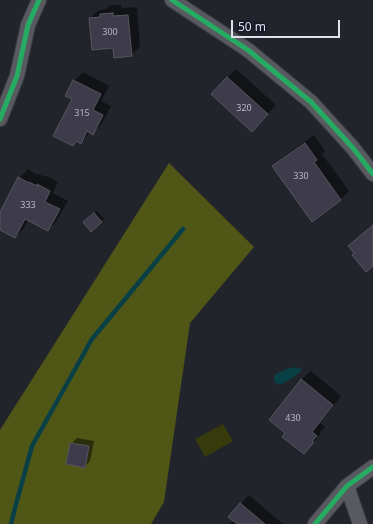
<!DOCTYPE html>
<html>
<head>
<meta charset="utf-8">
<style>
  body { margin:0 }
  #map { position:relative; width:373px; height:524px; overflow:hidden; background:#22242c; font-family:"Noto Sans",sans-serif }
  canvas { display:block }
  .scale { position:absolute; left:231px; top:20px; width:109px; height:18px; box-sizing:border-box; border:2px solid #dfe1ec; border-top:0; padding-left:5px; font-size:12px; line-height:14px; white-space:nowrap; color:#dfe1ec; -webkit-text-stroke:3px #151726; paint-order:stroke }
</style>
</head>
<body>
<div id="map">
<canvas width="373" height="524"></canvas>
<div class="scale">50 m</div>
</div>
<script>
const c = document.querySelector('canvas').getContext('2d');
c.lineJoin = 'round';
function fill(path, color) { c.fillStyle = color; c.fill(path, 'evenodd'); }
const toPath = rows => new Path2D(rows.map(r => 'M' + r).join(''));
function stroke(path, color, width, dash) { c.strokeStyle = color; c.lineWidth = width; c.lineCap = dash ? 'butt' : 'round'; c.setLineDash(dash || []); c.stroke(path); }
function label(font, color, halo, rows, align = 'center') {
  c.font = font + ' "Noto Sans",sans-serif'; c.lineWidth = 4; c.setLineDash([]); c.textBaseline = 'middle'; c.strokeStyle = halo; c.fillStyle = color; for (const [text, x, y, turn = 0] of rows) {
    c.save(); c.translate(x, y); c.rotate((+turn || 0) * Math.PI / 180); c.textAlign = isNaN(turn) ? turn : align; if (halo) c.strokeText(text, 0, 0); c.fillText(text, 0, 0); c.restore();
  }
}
const green = toPath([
  [223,424,233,441,205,457,195,439]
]);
const forest = toPath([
  [169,163,254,247,190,323,164,502,151,524,0,524,0,430]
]);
const water = toPath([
  [296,367,299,368,302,370,294,377,280,385,277,384,274,381,274,375,286,369]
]);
const shadow = toPath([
  [110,5,121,5,121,8,137,7,140,47,131,55,114,47,90,18,99,10,106,9],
  [236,69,276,105,260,122,212,94],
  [83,72,109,86,101,101,111,106,101,125,93,133,90,132,81,143,77,141,73,145,74,81],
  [314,135,325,151,322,154,349,191,340,200,274,167,282,158],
  [28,169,37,175,38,174,46,177,47,176,58,182,53,193,68,201,56,222,48,230,28,220,24,228,15,237,0,229,0,214,19,178],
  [97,211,104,219,101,222,87,219],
  [311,371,341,396,320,423,325,427,320,432,321,433,304,453,287,433,270,420,302,379],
  [77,438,94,441,90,461,84,467,71,444],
  [249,495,283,524,230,524,234,520,229,517]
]);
const stream = toPath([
  [11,524,15,508,32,446,92,339,183,229]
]);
const building = toPath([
  [113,13,113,16,128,15,132,56,114,58,113,48,92,50,89,18,100,17,100,14,113,13],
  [227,77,268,114,252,132,211,94,227,77],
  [73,80,101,94,93,110,103,115,93,135,87,131,81,144,76,141,73,146,53,136,72,99,65,96,73,80],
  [305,143,317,160,314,162,341,200,312,222,272,166,305,143],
  [18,177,29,183,29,182,37,186,37,184,50,191,45,202,60,209,48,231,25,219,15,238,0,230,0,212,18,177],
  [94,213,102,222,91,232,83,222,94,213],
  [373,225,373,266,366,272,352,255,354,253,348,246,373,225],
  [301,379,333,405,312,432,317,436,312,441,314,442,304,454,282,437,285,433,269,420,301,379],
  [70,443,89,446,85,468,66,464,70,443],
  [240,503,265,524,237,524,228,517,240,503]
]);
const street = toPath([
  [172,0,248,50,311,102,353,148,373,174],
  [0,119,17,76,28,25,39,0],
  [347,486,360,524],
  [315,524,347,486,373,467]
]);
const cycleway = toPath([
  [172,0,248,50,311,102,353,148,373,174],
  [0,119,17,76,28,25,39,0],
  [315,524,347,486,373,467]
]);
const numberNames = [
  ["300",110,32],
  ["320",244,108],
  ["315",82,113],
  ["330",301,176],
  ["333",28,205],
  ["430",293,418]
];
fill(green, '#373b0c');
fill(forest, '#505616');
fill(water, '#094045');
fill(shadow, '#0007');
stroke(stream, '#094045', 4.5);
fill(building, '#3e3c4b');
stroke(building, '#55565d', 1);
stroke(street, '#3f4047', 16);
stroke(street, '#595a60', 14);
stroke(cycleway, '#26ab63', 5);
label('9px', '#b7b8c4', null, numberNames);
</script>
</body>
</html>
